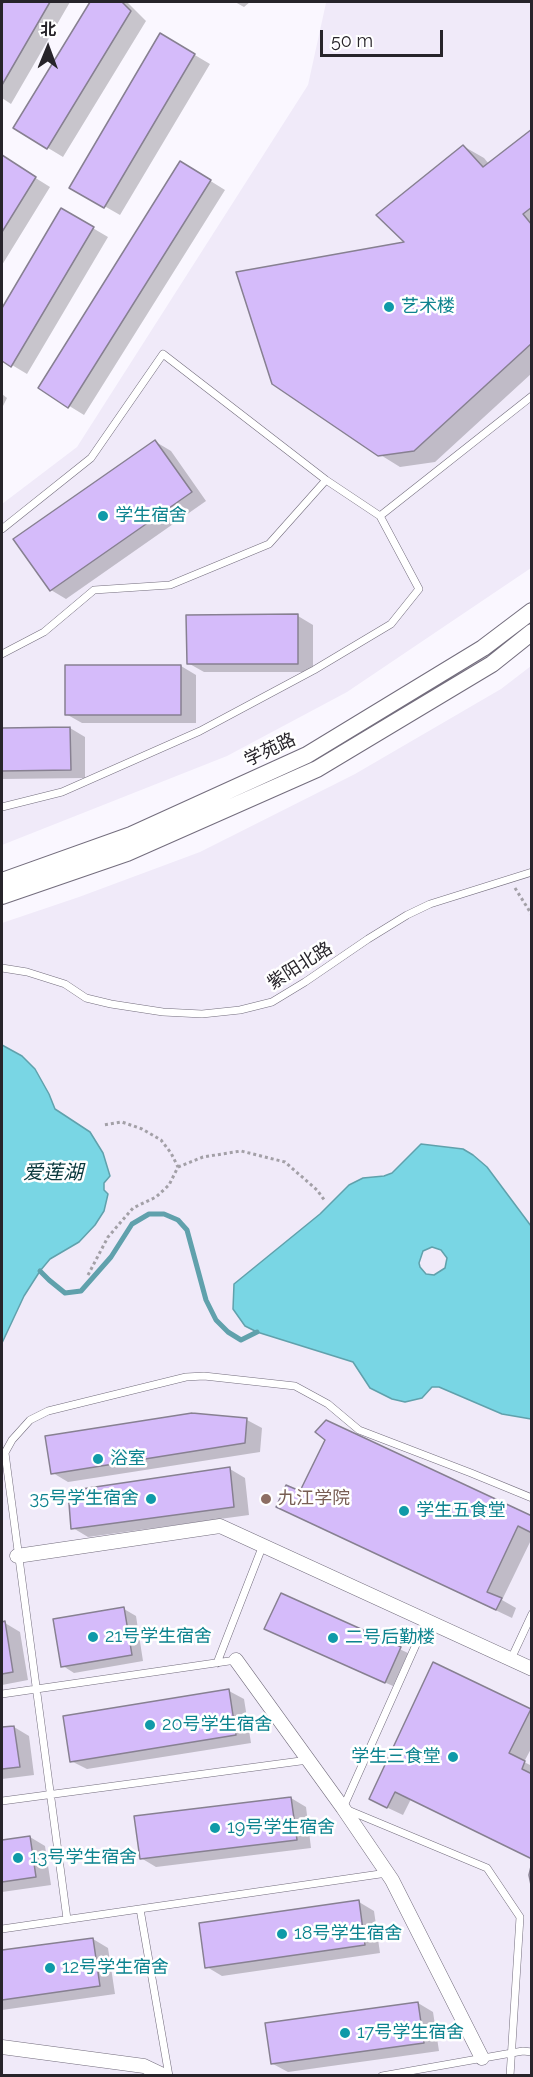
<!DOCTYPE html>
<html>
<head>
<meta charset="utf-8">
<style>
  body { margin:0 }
  #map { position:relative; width:533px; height:2077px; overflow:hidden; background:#faf7ff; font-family:Raleway,"Noto Sans SC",sans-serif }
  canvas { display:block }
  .frame { position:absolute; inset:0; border:3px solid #27242a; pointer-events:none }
  .north { position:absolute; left:18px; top:18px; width:60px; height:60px; -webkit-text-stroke:4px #fff; paint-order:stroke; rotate:1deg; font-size:16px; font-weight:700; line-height:24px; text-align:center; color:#27242a }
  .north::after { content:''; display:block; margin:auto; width:21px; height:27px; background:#27242a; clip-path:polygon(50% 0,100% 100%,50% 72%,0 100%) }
  .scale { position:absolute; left:320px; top:30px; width:123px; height:27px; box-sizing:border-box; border:3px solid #27242a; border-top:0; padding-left:8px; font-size:18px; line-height:21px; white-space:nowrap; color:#27242a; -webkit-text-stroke:4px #fff; paint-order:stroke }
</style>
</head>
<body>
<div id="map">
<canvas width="533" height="2077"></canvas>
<div class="frame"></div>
<div class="north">北</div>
<div class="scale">50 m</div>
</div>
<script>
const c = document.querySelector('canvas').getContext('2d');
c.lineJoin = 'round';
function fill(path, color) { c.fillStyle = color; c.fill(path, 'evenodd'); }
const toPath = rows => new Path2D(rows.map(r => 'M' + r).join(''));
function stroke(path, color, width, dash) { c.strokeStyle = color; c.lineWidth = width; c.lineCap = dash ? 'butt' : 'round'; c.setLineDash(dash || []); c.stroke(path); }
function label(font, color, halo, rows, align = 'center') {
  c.font = font + ' Raleway,"Noto Sans SC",sans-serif'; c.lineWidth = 5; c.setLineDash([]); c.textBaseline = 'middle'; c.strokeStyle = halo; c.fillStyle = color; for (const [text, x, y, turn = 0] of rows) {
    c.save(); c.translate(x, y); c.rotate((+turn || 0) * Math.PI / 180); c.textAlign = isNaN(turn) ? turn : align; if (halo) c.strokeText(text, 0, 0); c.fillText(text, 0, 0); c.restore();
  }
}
const built = toPath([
  [328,2,531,2,531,568,347,692,227,756,2,845,2,504,77,447,308,85,326,3],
  [531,666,531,2075,2,2075,2,923,79,897,200,852,355,774,501,689]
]);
const water = toPath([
  [2,1045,22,1056,35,1069,49,1094,55,1109,90,1132,103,1153,110,1176,104,1183,104,1190,108,1194,104,1211,95,1225,79,1242,50,1259,40,1271,24,1296,2,1343,2,1045],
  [421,1144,463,1149,473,1155,487,1167,531,1226,531,1419,502,1414,439,1387,432,1387,422,1398,405,1402,392,1399,370,1388,353,1362,257,1332,245,1326,233,1309,234,1284,320,1214,349,1185,363,1178,384,1176,392,1173,421,1144],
  [432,1247,441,1250,447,1258,445,1268,434,1275,426,1274,420,1267,419,1263,423,1251,432,1247]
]);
const shadow = toPath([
  [5,2,70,2,11,104,2,98,2,8],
  [91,2,127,2,146,21,63,157,15,128],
  [235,2,250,2,244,7],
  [161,35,210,64,120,215,71,187],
  [532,131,532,373,435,462,400,467,379,454,407,243,463,146,484,158,489,164],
  [2,157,50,187,2,265],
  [196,172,225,190,84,415,40,388],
  [62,210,108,237,27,374,2,359,2,311],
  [2,394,7,398,2,408],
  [156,442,171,451,206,501,66,599,51,590],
  [298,616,313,625,313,672,204,672,188,663],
  [181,666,196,675,196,723,82,723,66,714],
  [70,728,85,737,85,778,2,779,2,729],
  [247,1420,262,1428,260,1452,68,1482,53,1473],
  [230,1469,245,1478,249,1515,88,1537,73,1528],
  [301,1493,532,1517,532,1538,502,1600,516,1608,512,1618,278,1506],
  [282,1595,408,1653,393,1686,274,1633],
  [124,1609,136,1616,143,1661,74,1673,63,1666],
  [2,1623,5,1623,20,1632,28,1680,2,1685],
  [434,1664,532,1711,532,1747,524,1762,532,1766,532,1859,411,1799,403,1815,386,1807],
  [229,1691,244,1699,251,1743,87,1769,71,1761],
  [14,1727,29,1736,34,1775,2,1779,2,1729],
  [291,1798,306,1807,311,1848,156,1867,141,1858],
  [30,1837,45,1846,51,1885,2,1892,2,1841],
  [359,1902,374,1911,380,1953,222,1976,207,1967],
  [93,1939,108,1948,115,1994,2,2010,2,1952],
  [418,2003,433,2012,439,2051,288,2072,273,2064]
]);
const stream = toPath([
  [40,1271,49,1280,65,1293,81,1291,111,1257,132,1224,149,1214,164,1214,178,1220,187,1230,206,1300,216,1320,228,1332,241,1340,257,1332]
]);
const building = toPath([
  [3,2,50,2,2,85,2,5,3,2],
  [90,2,122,2,131,11,47,149,13,128,90,2],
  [160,33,195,54,104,208,69,188,160,33],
  [532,129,532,207,523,214,532,225,532,343,414,451,378,456,272,384,236,272,404,242,376,215,463,145,483,167,532,129],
  [2,155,36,177,2,232,2,155],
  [180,161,211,180,68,408,38,388,180,161],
  [61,208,94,227,11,367,2,361,2,308,61,208],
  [155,440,192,492,50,591,13,539,155,440],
  [298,614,298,664,187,664,186,615,298,614],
  [65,665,181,665,181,715,65,715,65,665],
  [70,727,71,770,2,771,2,728,70,727],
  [192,1413,247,1418,245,1443,51,1474,45,1436,192,1413],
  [326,1420,532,1516,532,1533,518,1526,487,1592,502,1598,496,1610,276,1507,286,1485,300,1491,325,1440,315,1432,326,1420],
  [230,1467,234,1507,71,1529,68,1491,230,1467],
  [281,1593,401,1647,385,1683,264,1629,281,1593],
  [124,1607,132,1655,61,1667,53,1619,124,1607],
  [5,1621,13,1672,2,1674,2,1622,5,1621],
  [433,1662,531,1709,509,1753,525,1761,522,1769,532,1774,532,1859,395,1792,387,1808,369,1799,433,1662],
  [229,1689,236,1735,70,1762,63,1716,229,1689],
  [14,1726,20,1767,2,1769,2,1727,14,1726],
  [291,1797,297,1840,140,1859,134,1816,291,1797],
  [30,1836,36,1877,2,1882,2,1840,30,1836],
  [532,1862,532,1890,529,1875,532,1862],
  [359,1900,365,1945,205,1968,199,1923,359,1900],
  [93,1938,100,1986,2,2000,2,1950,93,1938],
  [418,2002,424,2043,271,2064,265,2023,418,2002]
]);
const path = toPath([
  [515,888,532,915],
  [178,1167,203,1157,241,1151,285,1162,317,1190,325,1201],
  [88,1275,108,1237,133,1208,156,1197,169,1185,178,1167,171,1153,161,1140,142,1129,122,1122,103,1125]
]);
const service = toPath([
  [2,529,91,458,163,354,326,480,380,516,532,396],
  [2,654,44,632,94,590,170,585,269,544,326,480],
  [2,807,62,792,200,731,314,670,391,624,419,589,380,516],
  [2,968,27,972,65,984,86,998,111,1004,163,1012,202,1014,240,1010,272,1002,305,982,368,939,407,915,430,904,532,872],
  [5,1453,67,1919],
  [2,1458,12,1440,30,1420,48,1411,186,1377,204,1376,295,1386,328,1404,359,1430,471,1473,532,1498],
  [427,1620,343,1808,487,1868,520,1917,510,2076],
  [511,1659,532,1614],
  [217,1663,263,1545],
  [2,1694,236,1660],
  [2,1801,308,1760],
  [140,1909,169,2076],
  [2,1929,387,1873],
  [382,2076,523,2051,532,2052]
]);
const minor = toPath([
  [17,1556,220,1526,532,1669],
  [236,1660,343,1808,392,1880,482,2058],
  [2,2047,144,2066,165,2076]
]);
const tertiary = toPath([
  [2,881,131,835,307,755,483,648,532,611],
  [2,896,127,853,317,769,492,664,532,632]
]);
const markers = [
  [389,307,6,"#0f9aa8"],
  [103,516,6,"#0f9aa8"],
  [98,1459,6,"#0f9aa8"],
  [151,1499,6,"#0f9aa8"],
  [266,1499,6,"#8d6e63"],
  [404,1511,6,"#0f9aa8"],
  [93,1637,6,"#0f9aa8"],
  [333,1638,6,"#0f9aa8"],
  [150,1725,6,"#0f9aa8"],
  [453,1757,6,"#0f9aa8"],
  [215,1828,6,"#0f9aa8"],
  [18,1858,6,"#0f9aa8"],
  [282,1934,6,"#0f9aa8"],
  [50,1968,6,"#0f9aa8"],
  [345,2033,6,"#0f9aa8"]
];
const cultureNames = [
  ["艺术楼",401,307],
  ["学生宿舍",115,516],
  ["浴室",110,1459],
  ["35号学生宿舍",139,1499,"right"],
  ["学生五食堂",416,1511],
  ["21号学生宿舍",105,1637],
  ["二号后勤楼",345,1638],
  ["20号学生宿舍",162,1725],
  ["学生三食堂",441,1757,"right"],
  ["19号学生宿舍",227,1828],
  ["13号学生宿舍",30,1858],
  ["18号学生宿舍",294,1934],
  ["12号学生宿舍",62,1968],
  ["17号学生宿舍",357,2033]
];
const streetNames = [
  ["学苑路",270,750,-25],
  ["紫阳北路",300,966,-32]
];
const educationNames = [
  ["九江学院",278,1499]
];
const waterNames = [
  ["爱莲湖",53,1173]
];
fill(built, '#f0eaf9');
fill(water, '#79d6e4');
stroke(water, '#60a1ac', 1.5);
fill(shadow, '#0003');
stroke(stream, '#60a1ac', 5);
fill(building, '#d5bbfa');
stroke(building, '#878091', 1.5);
stroke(service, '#736d7d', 8);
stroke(minor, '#736d7d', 15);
stroke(tertiary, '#736d7d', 18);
stroke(path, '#a3a0a7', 3, [3, 3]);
stroke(service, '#fff', 7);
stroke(minor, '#fff', 14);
stroke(tertiary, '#fff', 16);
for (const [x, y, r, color] of markers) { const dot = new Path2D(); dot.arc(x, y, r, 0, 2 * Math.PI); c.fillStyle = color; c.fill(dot); stroke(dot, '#fff', 2); }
label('18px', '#0d838f', '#fff', cultureNames, 'left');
label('18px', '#27242a', '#fff', streetNames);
label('18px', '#785e54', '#fff', educationNames, 'left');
label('italic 20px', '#08373c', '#fff', waterNames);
</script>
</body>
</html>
